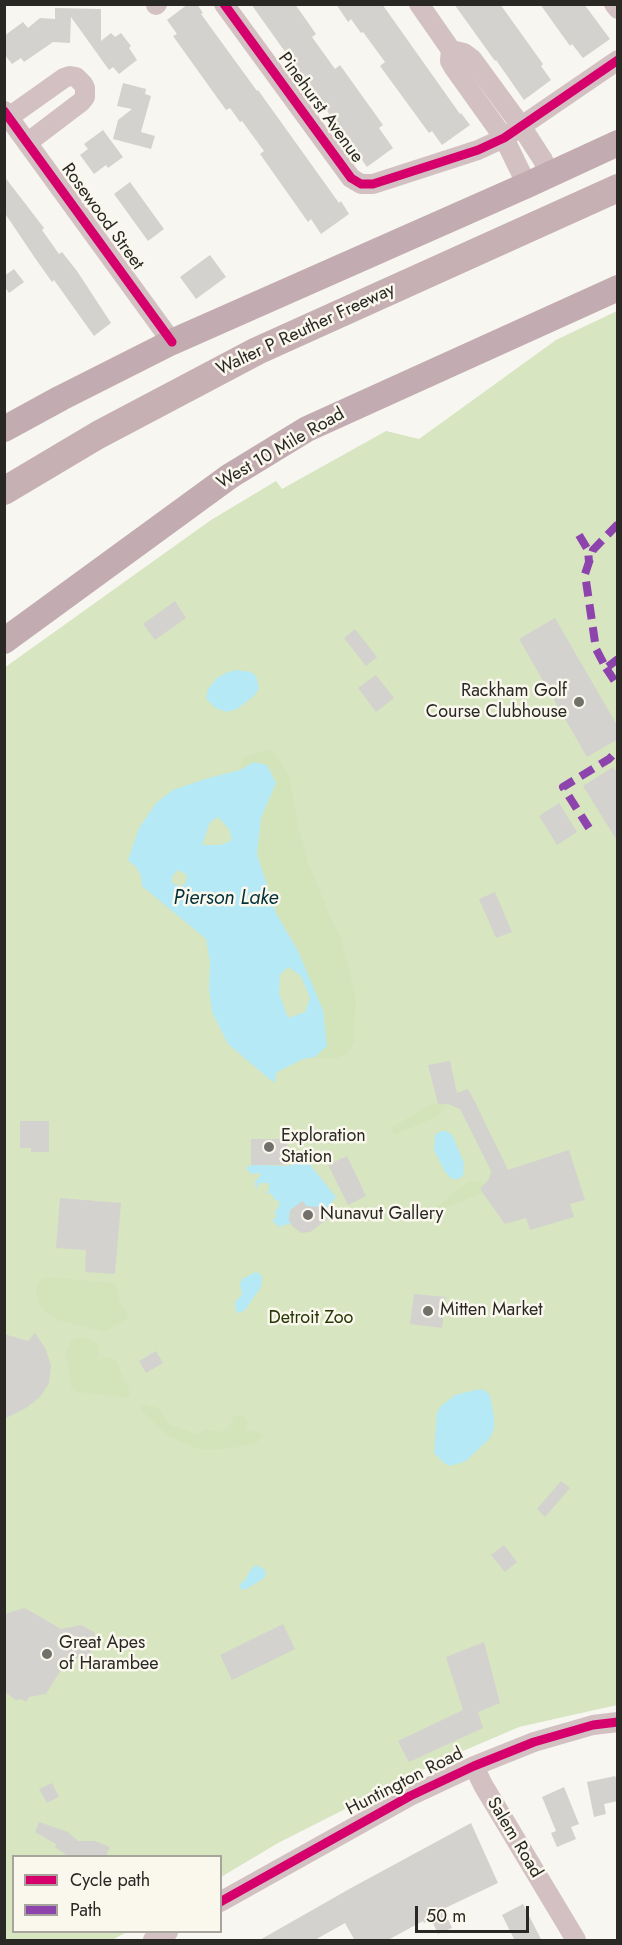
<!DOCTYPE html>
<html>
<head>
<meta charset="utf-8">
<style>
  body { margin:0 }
  #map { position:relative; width:622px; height:1945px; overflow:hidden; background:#f7f6f0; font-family:Jost,sans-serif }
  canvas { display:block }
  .frame { position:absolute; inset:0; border:6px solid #292824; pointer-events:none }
  .legend { position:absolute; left:12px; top:1855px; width:210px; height:78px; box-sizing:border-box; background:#faf7ed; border:2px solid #a6a49d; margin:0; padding:8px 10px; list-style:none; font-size:18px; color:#292824 }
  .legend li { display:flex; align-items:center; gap:12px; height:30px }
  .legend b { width:30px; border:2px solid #a6a49d }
  .scale { position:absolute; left:415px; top:1906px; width:114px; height:27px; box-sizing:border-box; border:3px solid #292824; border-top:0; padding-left:8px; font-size:18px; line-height:21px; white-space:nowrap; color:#292824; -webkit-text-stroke:4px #faf7ed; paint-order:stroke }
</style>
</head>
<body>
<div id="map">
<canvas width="622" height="1945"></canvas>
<div class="frame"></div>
<ul class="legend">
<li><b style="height:8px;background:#d6006c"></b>Cycle path</li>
<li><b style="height:8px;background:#8e44ad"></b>Path</li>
</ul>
<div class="scale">50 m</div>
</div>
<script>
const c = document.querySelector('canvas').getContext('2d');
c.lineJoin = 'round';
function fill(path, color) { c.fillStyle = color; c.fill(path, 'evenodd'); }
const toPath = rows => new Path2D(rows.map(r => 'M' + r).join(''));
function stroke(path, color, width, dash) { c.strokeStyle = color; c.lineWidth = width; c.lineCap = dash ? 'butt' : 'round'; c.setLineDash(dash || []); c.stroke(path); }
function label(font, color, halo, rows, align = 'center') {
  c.font = font + ' Jost,sans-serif'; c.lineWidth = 5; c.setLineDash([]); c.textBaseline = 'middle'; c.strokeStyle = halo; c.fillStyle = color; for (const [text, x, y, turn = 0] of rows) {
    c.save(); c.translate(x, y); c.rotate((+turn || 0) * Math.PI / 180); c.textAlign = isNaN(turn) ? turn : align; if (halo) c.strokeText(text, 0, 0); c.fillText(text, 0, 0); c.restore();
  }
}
const green = toPath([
  [617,311,617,1705,519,1727,442,1760,278,1843,221,1877,220,1856,14,1856,14,1932,127,1932,112,1940,5,1940,4,668,211,520,276,481,282,489,386,431,419,439,556,340]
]);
const forest = toPath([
  [267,750,275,753,289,776,298,825,308,862,333,924,340,935,351,978,356,999,354,1042,349,1051,340,1057,333,1059,315,1057,327,1046,298,951,276,913,257,854,261,819,276,783,240,770,242,758],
  [433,1104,448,1104,437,1117,394,1135,391,1128,427,1106],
  [481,1181,485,1184,480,1189,483,1193,430,1214,428,1209,443,1202,463,1185,469,1182],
  [49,1277,115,1283,120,1303,129,1318,104,1332,57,1320,46,1312,38,1302,36,1294,36,1286,39,1281,43,1278],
  [84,1336,97,1344,100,1349,97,1361,104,1357,112,1358,116,1361,129,1390,130,1394,127,1398,78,1392,71,1389,66,1353,71,1340],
  [144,1404,158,1408,169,1424,196,1434,206,1430,220,1432,229,1427,234,1416,243,1415,248,1422,246,1430,265,1434,257,1442,233,1448,207,1450,194,1448,167,1435,140,1409]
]);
const water = toPath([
  [235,670,251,672,256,676,259,688,255,695,237,709,226,712,214,707,206,698,208,689,217,678,226,673],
  [254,762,267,765,276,783,261,818,257,854,276,913,298,951,323,1010,327,1046,315,1057,303,1059,277,1072,274,1083,228,1044,212,1012,209,989,210,962,206,939,142,886,141,876,137,868,128,860,139,828,156,803,173,790,205,779,240,770],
  [218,817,229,829,232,840,221,845,202,845,210,822],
  [177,870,186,874,187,880,182,887,172,883,172,877],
  [288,967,301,976,310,998,305,1012,288,1018,279,993,280,975],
  [441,1131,446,1131,452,1135,464,1163,463,1176,458,1179,452,1179,445,1172,434,1150,435,1135],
  [303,1156,336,1197,325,1211,320,1207,308,1209,303,1201,290,1210,289,1221,291,1224,283,1225,278,1228,277,1224,273,1222,273,1220,276,1217,275,1210,278,1209,280,1201,275,1200,271,1193,266,1194,269,1190,269,1183,259,1183,256,1190,255,1182,261,1175,259,1173,252,1174,247,1170,247,1167,251,1165,289,1166],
  [256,1272,260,1274,262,1279,261,1287,245,1310,239,1313,236,1311,235,1302,242,1295,240,1284,242,1279],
  [480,1389,486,1391,490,1396,494,1417,494,1428,490,1438,466,1461,450,1466,444,1463,434,1453,437,1413,441,1406,455,1395],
  [256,1565,264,1569,266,1574,263,1579,244,1590,241,1589,239,1585,245,1580,251,1569]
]);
const building = toPath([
  [188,4,197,4,203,13,201,14,257,91,258,90,339,203,341,201,349,214,321,234,311,219,308,222,260,154,264,151,242,121,240,122,230,108,226,110,173,36,177,34,167,20],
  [251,4,295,4,316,34,312,37,335,69,340,65,383,125,379,128,393,148,367,167],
  [336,4,382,4,460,114,461,113,470,125,442,145,432,131,429,133,380,66,385,62,363,32,361,33,351,19,348,22],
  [454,4,500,4,543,64,541,66,551,80,524,100,496,60,495,61],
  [540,4,584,4,610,39,583,58,572,44,570,46],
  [55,8,101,9,101,41,111,33,115,37,121,33,131,46,129,48,137,60,119,74,113,67,109,70,71,17,70,43,53,42,24,62,21,58,12,64,4,54,4,36,23,22,28,28,40,18,55,19],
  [123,83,146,89,145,94,151,96,141,132,155,136,151,149,113,139,118,120,132,109,117,106],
  [103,130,123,157,108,168,106,165,94,174,80,155,88,149,84,144],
  [4,176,44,228,42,230,59,254,62,252,77,271,111,323,94,336,54,280,52,282,35,258,4,212],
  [130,182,164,229,148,241,114,194],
  [210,255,226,277,196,299,180,277],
  [14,269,24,282,9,293,4,286,4,276],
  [175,601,186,618,155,640,143,624],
  [555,618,618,727,618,739,587,757,519,639],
  [355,629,377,657,366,666,344,638],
  [376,675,394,698,376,712,358,688],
  [613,767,618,774,618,842,583,786],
  [559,803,577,832,557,845,539,816],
  [495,892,512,932,496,938,479,899],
  [450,1061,457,1093,468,1089,475,1102,508,1170,569,1150,585,1200,570,1204,574,1217,530,1230,526,1218,505,1224,480,1189,489,1179,491,1171,460,1109,448,1104,438,1104,428,1065],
  [20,1121,49,1121,49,1152,31,1152,31,1148,20,1148],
  [251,1139,287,1139,288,1165,251,1165],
  [347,1156,366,1196,348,1205,328,1165],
  [60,1198,121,1203,115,1274,85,1272,86,1250,56,1248],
  [303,1201,306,1206,320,1207,325,1211,328,1219,310,1232,302,1233,293,1227,289,1221,290,1210],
  [414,1294,446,1297,442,1328,410,1324],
  [35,1333,45,1348,51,1365,49,1383,40,1397,26,1408,4,1419,4,1334,28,1341],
  [156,1351,163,1363,146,1373,139,1361],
  [561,1481,570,1488,545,1517,537,1509],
  [504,1545,517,1562,505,1572,491,1555],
  [25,1608,61,1629,81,1625,94,1632,96,1642,88,1657,67,1660,46,1694,29,1697,26,1702,21,1699,16,1700,6,1693,4,1689,4,1614],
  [283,1624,295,1649,232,1680,220,1655],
  [484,1642,500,1703,478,1712,483,1728,409,1762,398,1741,463,1710,446,1657],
  [615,1776,616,1778,618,1778,618,1801,604,1804,606,1814,594,1817,587,1782],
  [52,1783,59,1797,47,1803,39,1789],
  [564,1787,579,1824,571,1827,576,1839,557,1847,551,1833,556,1831,542,1797],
  [39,1822,68,1832,78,1841,95,1841,110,1847,105,1857,69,1857,55,1847,56,1844,35,1832],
  [471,1823,498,1883,443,1909,452,1928,438,1934,431,1919,424,1923,423,1921,386,1941,355,1941,345,1923,313,1941,258,1941,351,1888],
  [523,1904,542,1941,515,1941,502,1915]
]);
const minor = toPath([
  [224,4,351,178,361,184,373,184,478,150,504,138,618,60],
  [419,4,451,50,450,61,454,68,504,138,527,185],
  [614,4,618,9],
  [156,5,157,4],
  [451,50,464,53,472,59,521,126,543,160,549,175],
  [4,111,172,342],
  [9,117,64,78,70,76,76,77,83,84,85,88,85,97,81,102,27,143],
  [474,1766,483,1785,576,1940],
  [220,1902,410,1796,474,1766,534,1742,593,1725,618,1722],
  [153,1940,168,1932]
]);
const major = toPath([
  [4,429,61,398,172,342,527,185,618,143],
  [4,641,230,476,307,429,618,288]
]);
const highway = toPath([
  [4,491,98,435,257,351,618,188]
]);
const quiet = toPath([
  [618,524,593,550,585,574,596,649,606,668,618,659],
  [579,535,588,550,589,562],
  [606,668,618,686],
  [589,828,563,787,609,759,618,750]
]);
const cycleway = toPath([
  [224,4,351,178,361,184,373,184,478,150,504,138,618,60],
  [4,111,172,342],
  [220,1902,410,1796,474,1766,534,1742,593,1725,618,1722]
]);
const markers = [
  [579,702,6,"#71706b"],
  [269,1147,6,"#71706b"],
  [308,1215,6,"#71706b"],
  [428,1311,6,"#71706b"],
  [47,1654,6,"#71706b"]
];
const streetNames = [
  ["Pinehurst Avenue",320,108,54],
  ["Rosewood Street",102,217,54],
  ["Walter P Reuther Freeway",306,330,-25],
  ["West 10 Mile Road",281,449,-30],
  ["Huntington Road",405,1782,-27],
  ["Salem Road",514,1838,59]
];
const poiNames = [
  ["Rackham Golf",567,692,"right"],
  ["Course Clubhouse",567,713,"right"],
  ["Exploration",281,1137],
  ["Station",281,1158],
  ["Nunavut Gallery",320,1215],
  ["Mitten Market",440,1311],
  ["Great Apes",59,1644],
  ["of Harambee",59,1665]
];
const parkNames = [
  ["Detroit Zoo",311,1319]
];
const waterNames = [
  ["Pierson Lake",226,899]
];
fill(green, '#d7e5c1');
fill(forest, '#d4e4ba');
fill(water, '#b4e9f5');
fill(building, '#d4d2ce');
stroke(minor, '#d2c0c3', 20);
stroke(major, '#c3acb1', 26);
stroke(highway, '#c6b0b4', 28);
stroke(quiet, '#8e44ad', 8, [15, 8]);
stroke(cycleway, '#d6006c', 9);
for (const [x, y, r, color] of markers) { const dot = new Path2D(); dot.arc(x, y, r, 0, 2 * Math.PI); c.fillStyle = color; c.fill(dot); stroke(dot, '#faf7ed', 2); }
label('18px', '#292824', '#faf7ed', streetNames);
label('18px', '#292824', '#faf7ed', poiNames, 'left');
label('18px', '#273804', '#faf7ed', parkNames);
label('italic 20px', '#00313b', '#faf7ed', waterNames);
</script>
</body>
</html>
